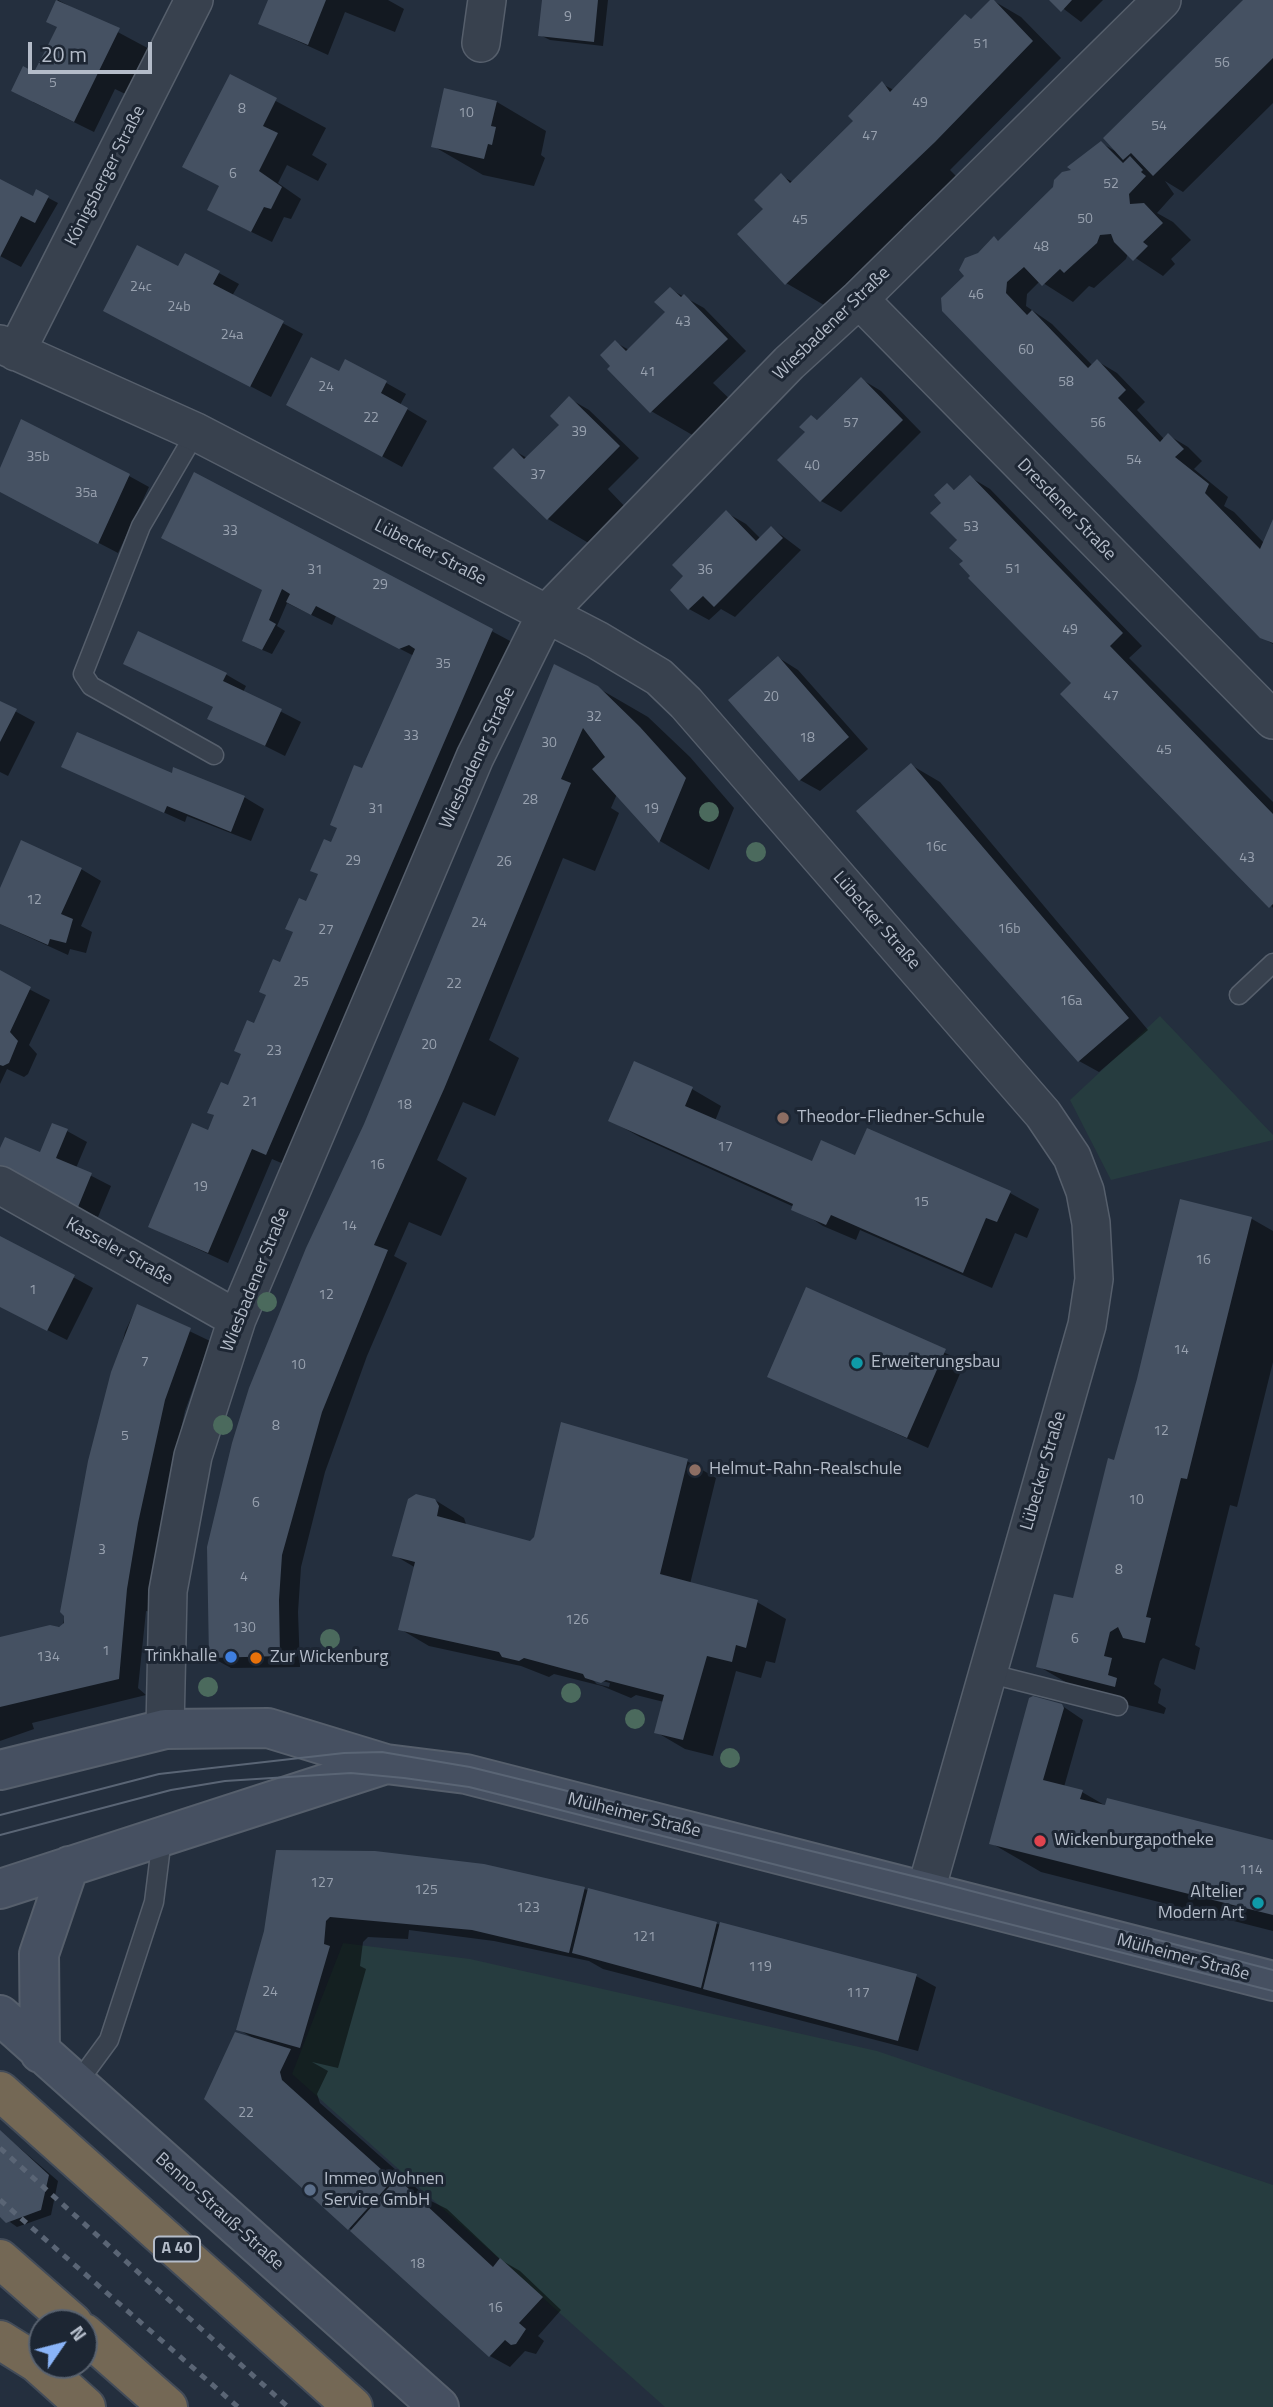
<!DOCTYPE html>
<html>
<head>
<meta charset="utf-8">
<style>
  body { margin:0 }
  #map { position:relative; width:1273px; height:2407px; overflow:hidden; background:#242f3e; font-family:"Titillium Web",sans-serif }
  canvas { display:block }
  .north { position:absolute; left:28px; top:2309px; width:70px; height:70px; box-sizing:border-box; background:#1d2633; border:2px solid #59626f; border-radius:50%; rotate:55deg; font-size:19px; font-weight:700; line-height:28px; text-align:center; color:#b4bcc9 }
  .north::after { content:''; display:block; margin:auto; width:24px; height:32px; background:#8ab4f8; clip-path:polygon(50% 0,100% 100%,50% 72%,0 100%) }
  .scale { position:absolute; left:28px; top:42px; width:124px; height:32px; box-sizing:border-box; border:4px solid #b4bcc9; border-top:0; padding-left:9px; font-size:21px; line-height:24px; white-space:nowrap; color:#b4bcc9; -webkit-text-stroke:5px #1d2633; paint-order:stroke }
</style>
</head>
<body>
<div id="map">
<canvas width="1273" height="2407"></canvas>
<div class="north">N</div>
<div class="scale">20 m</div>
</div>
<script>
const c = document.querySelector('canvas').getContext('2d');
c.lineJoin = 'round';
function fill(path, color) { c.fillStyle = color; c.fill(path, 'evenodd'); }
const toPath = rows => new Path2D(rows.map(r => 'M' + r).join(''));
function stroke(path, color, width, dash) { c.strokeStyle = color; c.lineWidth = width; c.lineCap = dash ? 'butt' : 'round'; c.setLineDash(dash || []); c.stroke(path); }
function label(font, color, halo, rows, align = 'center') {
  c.font = font + ' "Titillium Web",sans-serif'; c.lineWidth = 6; c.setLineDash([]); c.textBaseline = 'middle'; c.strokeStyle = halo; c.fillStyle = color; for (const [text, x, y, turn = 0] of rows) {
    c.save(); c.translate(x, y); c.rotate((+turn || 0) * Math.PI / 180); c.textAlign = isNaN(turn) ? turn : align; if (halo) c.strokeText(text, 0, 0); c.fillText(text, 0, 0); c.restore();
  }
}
const green = toPath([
  [1160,1016,1273,1135,1273,1140,1111,1180,1070,1100],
  [343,1943,470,1959,877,2051,1273,2185,1273,2407,665,2407,292,2074]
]);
const shadow = toPath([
  [58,0,168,59,146,104,115,89,94,132,33,102,35,75,59,27,48,21],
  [270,0,388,0,404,9,395,32,345,12,328,55,260,24],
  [544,0,608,0,603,46,550,40,540,35],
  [992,0,1021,17,1061,58,950,170,956,176,903,227,913,237,836,312,786,283,766,209,781,176,793,182,855,121,882,84,894,90],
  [1052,0,1103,0,1081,22],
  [1246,0,1273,0,1273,103,1183,192,1165,181,1174,194,1157,213,1173,222,1191,240,1171,259,1175,264,1163,276,1128,253,1126,259,1094,288,1089,286,1073,302,1040,281,1027,294,1026,306,1052,324,1093,366,1097,361,1117,373,1145,402,1137,410,1164,439,1168,435,1188,447,1202,461,1194,469,1228,497,1224,506,1234,512,1264,543,1273,521,1273,644,1261,637,967,276,979,255,994,239,1000,242,1101,143,1117,152],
  [231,77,326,128,312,155,327,164,318,181,287,165,278,183,301,199,291,219,284,217,272,242,229,221,221,187],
  [445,90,497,102,546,131,541,155,545,158,534,186,483,175,433,146],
  [0,181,33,198,37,192,58,203,21,267,0,256],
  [186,255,239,284,232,296,303,334,271,397,125,321,179,268],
  [670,289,704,308,746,351,713,383,737,406,701,440,651,411,615,342,629,350,668,312],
  [365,371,406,394,400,405,427,421,402,467,308,416,339,374],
  [861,379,881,391,921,432,841,512,821,501,780,460,808,432,812,417,819,421],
  [570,399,589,410,639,458,608,489,631,513,597,548,548,519,513,450,527,458,561,425],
  [0,470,129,476,149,487,118,553,0,491],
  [970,477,990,489,1142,646,1129,658,1273,802,1273,908,965,561,943,503,947,485,956,491],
  [727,513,746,524,761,539,772,528,801,550,735,617,721,609,709,620,689,609,672,590,686,576],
  [299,528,512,642,286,1165,272,1159,228,1263,150,1227,209,1132,414,656,336,616,332,625,287,603,277,626,285,631,272,654,253,646],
  [139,633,227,675,246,686,243,692,301,722,285,756,209,718,214,707],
  [779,658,798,670,868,749,820,791,800,780],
  [598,688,648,717,690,757,734,808,709,870,660,841,617,794,611,808,619,813,595,871,563,858,489,1040,519,1058,495,1116,463,1102,437,1160,467,1178,441,1236,409,1222,394,1256,407,1263,367,1356,325,1472,301,1567,298,1612,300,1667,231,1668,211,1657,209,1548],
  [0,703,35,722,8,776,0,772],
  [911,765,940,782,1148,1030,1099,1072,1079,1061],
  [63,767,174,775,244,797,264,809,251,841,187,816,185,822],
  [81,869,101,881,81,926,92,932,86,953,70,949,68,955,0,924,0,892],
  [0,974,50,1000,29,1045,37,1054,28,1074,24,1077,7,1069,0,1084],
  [634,1065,692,1089,721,1106,715,1121,813,1163,856,1158,868,1130,1010,1193,1039,1209,1027,1238,1015,1233,992,1288,860,1230,856,1240,823,1226,794,1207,640,1137,611,1121],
  [67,1131,87,1142,76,1168,111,1186,98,1217,13,1181,0,1153,41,1154],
  [1181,1201,1252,1219,1273,1231,1273,1362,1237,1507,1230,1505,1195,1645,1200,1648,1195,1670,1163,1658,1160,1661,1154,1684,1161,1689,1158,1703,1166,1708,1164,1714,1088,1695,1038,1666,1074,1600,1139,1380],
  [0,1237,93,1288,67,1340,0,1306],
  [807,1290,965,1362,928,1448,769,1376],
  [137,1306,210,1341,185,1411,162,1514,192,1531,177,1616,146,1611,138,1688,146,1695,32,1723,34,1729,0,1741,0,1638,63,1626,84,1488,125,1332],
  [687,1461,716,1478,690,1584,757,1602,786,1619,775,1663,766,1661,761,1678,736,1671,713,1756,685,1749,656,1732,664,1702,636,1695,631,1698,602,1686,554,1674,549,1677,521,1666,429,1646,400,1629,416,1568,394,1555,435,1500,464,1518,467,1527,531,1544],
  [591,1678,610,1683,609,1687,597,1684],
  [1061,1705,1083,1720,1064,1787,1082,1792,1106,1806,1108,1800,1273,1841,1273,1931,1041,1872,991,1843],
  [277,1852,584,1889,916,1976,936,1987,918,2051,603,1969,589,1961,494,1941,409,1930,408,1939,368,1937,363,1942,360,1966,366,1969,338,2068,312,2062,328,2071,317,2094,320,2103,431,2201,447,2209,501,2260,520,2271,561,2310,538,2336,544,2341,536,2354,525,2351,510,2367,490,2356,349,2228,253,2038,238,2029,266,1932],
  [0,2131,58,2181,51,2215,17,2227,0,2215]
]);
const building = toPath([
  [56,0,120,28,74,122,11,91,23,66,34,72,45,51,57,27,46,22],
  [268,0,326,0,308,45,258,24],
  [542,0,598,0,594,42,538,36],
  [990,0,994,0,1033,41,935,142,785,285,737,234,763,209,754,200,781,173,790,183,853,121,848,116,882,81,890,92,965,14,971,19],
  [1049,0,1072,0,1061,12],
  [1243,0,1273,0,1273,58,1153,176,1131,153,1123,160,1103,138],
  [230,74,277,98,263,126,278,133,259,171,282,187,271,209,264,207,251,232,207,210,219,186,182,167],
  [444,88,497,101,491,126,496,127,492,145,488,144,484,159,431,147],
  [1101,141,1123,163,1130,156,1143,170,1141,172,1146,176,1129,194,1130,204,1144,203,1163,223,1143,242,1148,246,1133,261,1114,242,1111,234,1100,235,1097,243,1064,273,1060,269,1042,286,1024,267,1007,282,1006,293,1027,315,1032,310,1088,368,1097,359,1126,390,1118,398,1160,442,1168,433,1184,449,1175,457,1209,484,1205,493,1260,549,1273,519,1273,643,1260,638,942,311,941,298,964,276,959,270,965,258,978,253,994,236,998,241,1053,187,1054,180,1062,172,1071,170,1067,167],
  [0,179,33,196,36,189,49,196,35,223,21,216,0,257],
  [137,245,178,266,185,253,220,271,213,284,284,321,250,387,103,311],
  [670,287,681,297,684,294,728,339,650,413,607,369,610,366,600,355,615,340,626,351,665,312,654,302],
  [311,357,339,371,345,359,387,381,381,393,408,408,382,457,286,405],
  [861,377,903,420,820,502,777,460,805,432,799,427,811,415,817,420],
  [569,396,620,446,547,520,493,468,513,448,524,459,559,425,550,416],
  [21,419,130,474,98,544,0,492,0,468],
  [194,472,493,629,266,1155,252,1149,208,1253,148,1227,192,1123,208,1130,214,1115,207,1113,221,1082,228,1085,241,1054,234,1051,247,1020,254,1023,266,995,259,992,273,959,280,962,293,932,285,929,299,898,306,901,318,874,310,871,324,839,331,842,337,828,330,825,354,765,362,768,415,649,409,645,399,649,316,606,311,615,286,602,290,594,282,589,269,620,276,624,262,650,242,641,262,590,161,538],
  [970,475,1123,633,1110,646,1273,814,1273,904,1269,908,1060,694,1071,683,968,578,970,576,959,564,963,561,949,548,957,540,930,513,941,503,934,495,947,483,954,490],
  [726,510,756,541,771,526,783,538,714,607,703,596,688,610,670,590,683,576,672,565],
  [138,631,227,673,223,681,282,709,265,746,207,719,213,707,123,664],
  [778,656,849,737,799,781,728,700],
  [554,664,598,686,640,727,686,778,659,843,592,769,605,757,583,728,561,779,571,783,444,1089,374,1245,388,1250,322,1412,282,1555,279,1600,280,1656,209,1658,207,1547,232,1443,249,1388,306,1248,364,1124],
  [0,701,17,709,0,742],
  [77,732,172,773,173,767,245,796,231,832,167,806,164,813,61,767],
  [911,763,1129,1018,1078,1062,856,811],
  [21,840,82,868,61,914,73,919,66,943,50,939,48,945,0,924,0,888],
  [0,970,31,987,10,1032,18,1041,9,1063,3,1066,0,1065],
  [634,1061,693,1087,685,1106,812,1161,821,1140,855,1155,867,1128,1011,1191,997,1222,986,1218,963,1273,831,1215,826,1225,791,1210,793,1204,608,1121],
  [52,1123,68,1129,56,1158,92,1173,78,1207,0,1174,0,1148,5,1137,40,1152],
  [1180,1199,1252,1217,1187,1479,1181,1478,1146,1617,1151,1618,1145,1643,1123,1638,1118,1627,1110,1632,1104,1656,1112,1658,1108,1675,1117,1678,1115,1687,1036,1667,1054,1594,1073,1598,1108,1458,1114,1460,1137,1379],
  [0,1236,75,1275,47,1331,0,1307],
  [806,1287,946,1349,907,1438,767,1377],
  [137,1304,191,1328,165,1400,138,1523,127,1589,119,1679,0,1707,0,1637,50,1625,59,1627,64,1623,64,1616,60,1612,88,1461,111,1372],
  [561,1422,688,1459,660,1574,758,1600,746,1648,736,1645,732,1662,707,1656,683,1740,654,1733,664,1695,606,1680,601,1683,585,1678,583,1674,524,1658,519,1661,502,1657,499,1652,398,1630,415,1562,392,1556,408,1499,416,1494,435,1499,439,1506,437,1516,530,1541,534,1537],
  [1033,1696,1062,1704,1064,1708,1043,1780,1083,1790,1080,1799,1105,1805,1107,1798,1273,1840,1273,1915,989,1844,1029,1698],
  [276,1850,375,1851,484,1864,585,1887,569,1953,472,1930,330,1917,326,1921,324,1944,330,1946,300,2048,236,2030,264,1931],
  [588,1888,717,1922,701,1988,572,1953],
  [720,1922,917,1974,898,2041,703,1989],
  [235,2032,291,2049,280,2072,282,2080,393,2180,348,2230,204,2099],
  [0,2130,49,2175,41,2210,6,2223,0,2217],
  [397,2178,493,2267,500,2258,543,2297,519,2323,526,2329,516,2344,511,2345,505,2340,489,2357,350,2231]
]);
const lane = toPath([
  [196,432,141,526,83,674,91,686,214,755],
  [1239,995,1273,963],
  [987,1673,1118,1706],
  [76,2085,109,2040,154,1902,162,1838]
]);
const street = toPath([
  [481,43,487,0],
  [859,299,1273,720],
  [0,344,196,432,597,640,659,677,686,703,1043,1114,1072,1157,1085,1191,1091,1223,1094,1279,1087,1325,926,1890],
  [16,352,194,0],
  [0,1185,237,1319],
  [165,1729,168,1591,193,1456,237,1319,475,757,546,614,789,363,859,299,1162,0]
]);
const secondary = toPath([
  [0,1770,165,1729,268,1728,386,1764],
  [0,1889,386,1764,466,1774,1273,1981],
  [0,2015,439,2407],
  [40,2053,39,1954,69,1866]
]);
const highway = toPath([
  [0,2091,353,2407],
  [0,2259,73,2323],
  [84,2333,168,2407],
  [0,2340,37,2363,86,2407]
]);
const tram = toPath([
  [0,1815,159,1774,344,1753,382,1752,470,1767,937,1882,1273,1970],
  [0,1835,171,1790,225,1781,351,1773,404,1778,469,1787,509,1797,1273,1991]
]);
const rail = toPath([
  [0,2148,288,2407],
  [0,2200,238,2407]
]);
const trees = [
  [709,812],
  [756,852],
  [267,1302],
  [223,1425],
  [330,1639],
  [208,1687],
  [571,1693],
  [635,1719],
  [730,1758]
];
const markers = [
  [783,1118,7,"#8d6e63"],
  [857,1363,7,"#0f9aa8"],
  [695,1470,7,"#8d6e63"],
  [231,1657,7,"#3f7fe0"],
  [256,1658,7,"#e8710a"],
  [1040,1841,7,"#e0444e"],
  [1258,1903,7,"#0f9aa8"],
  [310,2190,7,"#5c6f8a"]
];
const numberNames = [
  ["9",568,18],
  ["51",981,45],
  ["56",1222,64],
  ["5",53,84],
  ["49",920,104],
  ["8",242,110],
  ["10",466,114],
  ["54",1159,127],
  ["47",870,137],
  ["6",233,175],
  ["52",1111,185],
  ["50",1085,220],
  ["45",800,221],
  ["48",1041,248],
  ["24c",141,288],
  ["46",976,296],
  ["24b",179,308],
  ["43",683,323],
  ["24a",232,336],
  ["60",1026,351],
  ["41",648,373],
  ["58",1066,383],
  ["24",326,388],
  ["22",371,419],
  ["57",851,424],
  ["56",1098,424],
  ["39",579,433],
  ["35b",38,458],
  ["54",1134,461],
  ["40",812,467],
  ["37",538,476],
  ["35a",86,494],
  ["53",971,528],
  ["33",230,532],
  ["51",1013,570],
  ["31",315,571],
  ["36",705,571],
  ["29",380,586],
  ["49",1070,631],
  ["35",443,665],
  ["47",1111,697],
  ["20",771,698],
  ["32",594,718],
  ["33",411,737],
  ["18",807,739],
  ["30",549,744],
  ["45",1164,751],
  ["28",530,801],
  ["31",376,810],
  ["19",651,810],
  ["16c",936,848],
  ["43",1247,859],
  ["29",353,862],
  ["26",504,863],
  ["12",34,901],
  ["24",479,924],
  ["16b",1009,930],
  ["27",326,931],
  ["25",301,983],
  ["22",454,985],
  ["16a",1071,1002],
  ["20",429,1046],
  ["23",274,1052],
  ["21",250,1103],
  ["18",404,1106],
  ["17",725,1148],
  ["16",377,1166],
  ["19",200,1188],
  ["15",921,1203],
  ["14",349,1227],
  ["16",1203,1261],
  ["1",33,1291],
  ["12",326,1296],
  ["14",1181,1351],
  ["7",145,1363],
  ["10",298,1366],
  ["8",276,1427],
  ["12",1161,1432],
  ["5",125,1437],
  ["10",1136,1501],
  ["6",256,1504],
  ["3",102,1551],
  ["8",1119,1571],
  ["4",244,1578],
  ["126",577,1621],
  ["130",244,1629],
  ["6",1075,1640],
  ["1",106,1652],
  ["134",48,1658],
  ["114",1251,1871],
  ["127",322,1884],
  ["125",426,1891],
  ["123",528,1909],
  ["121",644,1938],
  ["119",760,1968],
  ["24",270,1993],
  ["117",858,1994],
  ["22",246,2114],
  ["18",417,2265],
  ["16",495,2309]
];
const shields = [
  [177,2249,46]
];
const shieldNames = [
  ["A 40",177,2249]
];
const streetNames = [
  ["Königsberger Straße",106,176,-63],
  ["Wiesbadener Straße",832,324,-44],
  ["Dresdener Straße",1066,510,46],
  ["Lübecker Straße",430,553,27],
  ["Wiesbadener Straße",478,758,-65],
  ["Lübecker Straße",876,921,49],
  ["Kasseler Straße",119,1252,29],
  ["Wiesbadener Straße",256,1280,-68],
  ["Lübecker Straße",1044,1471,-74],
  ["Mülheimer Straße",634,1816,14],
  ["Mülheimer Straße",1183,1958,15],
  ["Benno-Strauß-Straße",219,2212,42]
];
const poiNames = [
  ["Theodor-Fliedner-Schule",797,1118],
  ["Erweiterungsbau",871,1363],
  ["Helmut-Rahn-Realschule",709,1470],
  ["Trinkhalle",217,1657,"right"],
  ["Zur Wickenburg",270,1658],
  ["Wickenburgapotheke",1054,1841],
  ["Altelier",1244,1893,"right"],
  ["Modern Art",1244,1914,"right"],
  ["Immeo Wohnen",324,2180],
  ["Service GmbH",324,2201]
];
fill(green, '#263c3f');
fill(shadow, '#0007');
fill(building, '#455162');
stroke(lane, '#565f6c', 21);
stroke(street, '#565f6c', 40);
stroke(secondary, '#565f6c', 42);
stroke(highway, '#434c59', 42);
stroke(lane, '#38414e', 18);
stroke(street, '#38414e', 37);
stroke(secondary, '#465061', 38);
stroke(highway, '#746855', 38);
stroke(tram, '#5a6575', 2);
stroke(rail, '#5a6575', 5, [7, 7]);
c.fillStyle = '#4b6a5d';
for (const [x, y] of trees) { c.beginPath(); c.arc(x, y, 10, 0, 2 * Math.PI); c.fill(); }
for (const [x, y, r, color] of markers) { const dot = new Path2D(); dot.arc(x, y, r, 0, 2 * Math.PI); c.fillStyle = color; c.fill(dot); stroke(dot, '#1d2633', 2.5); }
label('14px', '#98a1af', null, numberNames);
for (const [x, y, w] of shields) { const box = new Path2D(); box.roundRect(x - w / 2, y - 12.5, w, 25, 5); c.fillStyle = '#1d2633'; c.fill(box); stroke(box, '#b4bcc9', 2); }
label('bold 16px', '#b4bcc9', null, shieldNames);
label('18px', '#b4bcc9', '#1d2633', streetNames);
label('18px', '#b4bcc9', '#1d2633', poiNames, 'left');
</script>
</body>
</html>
